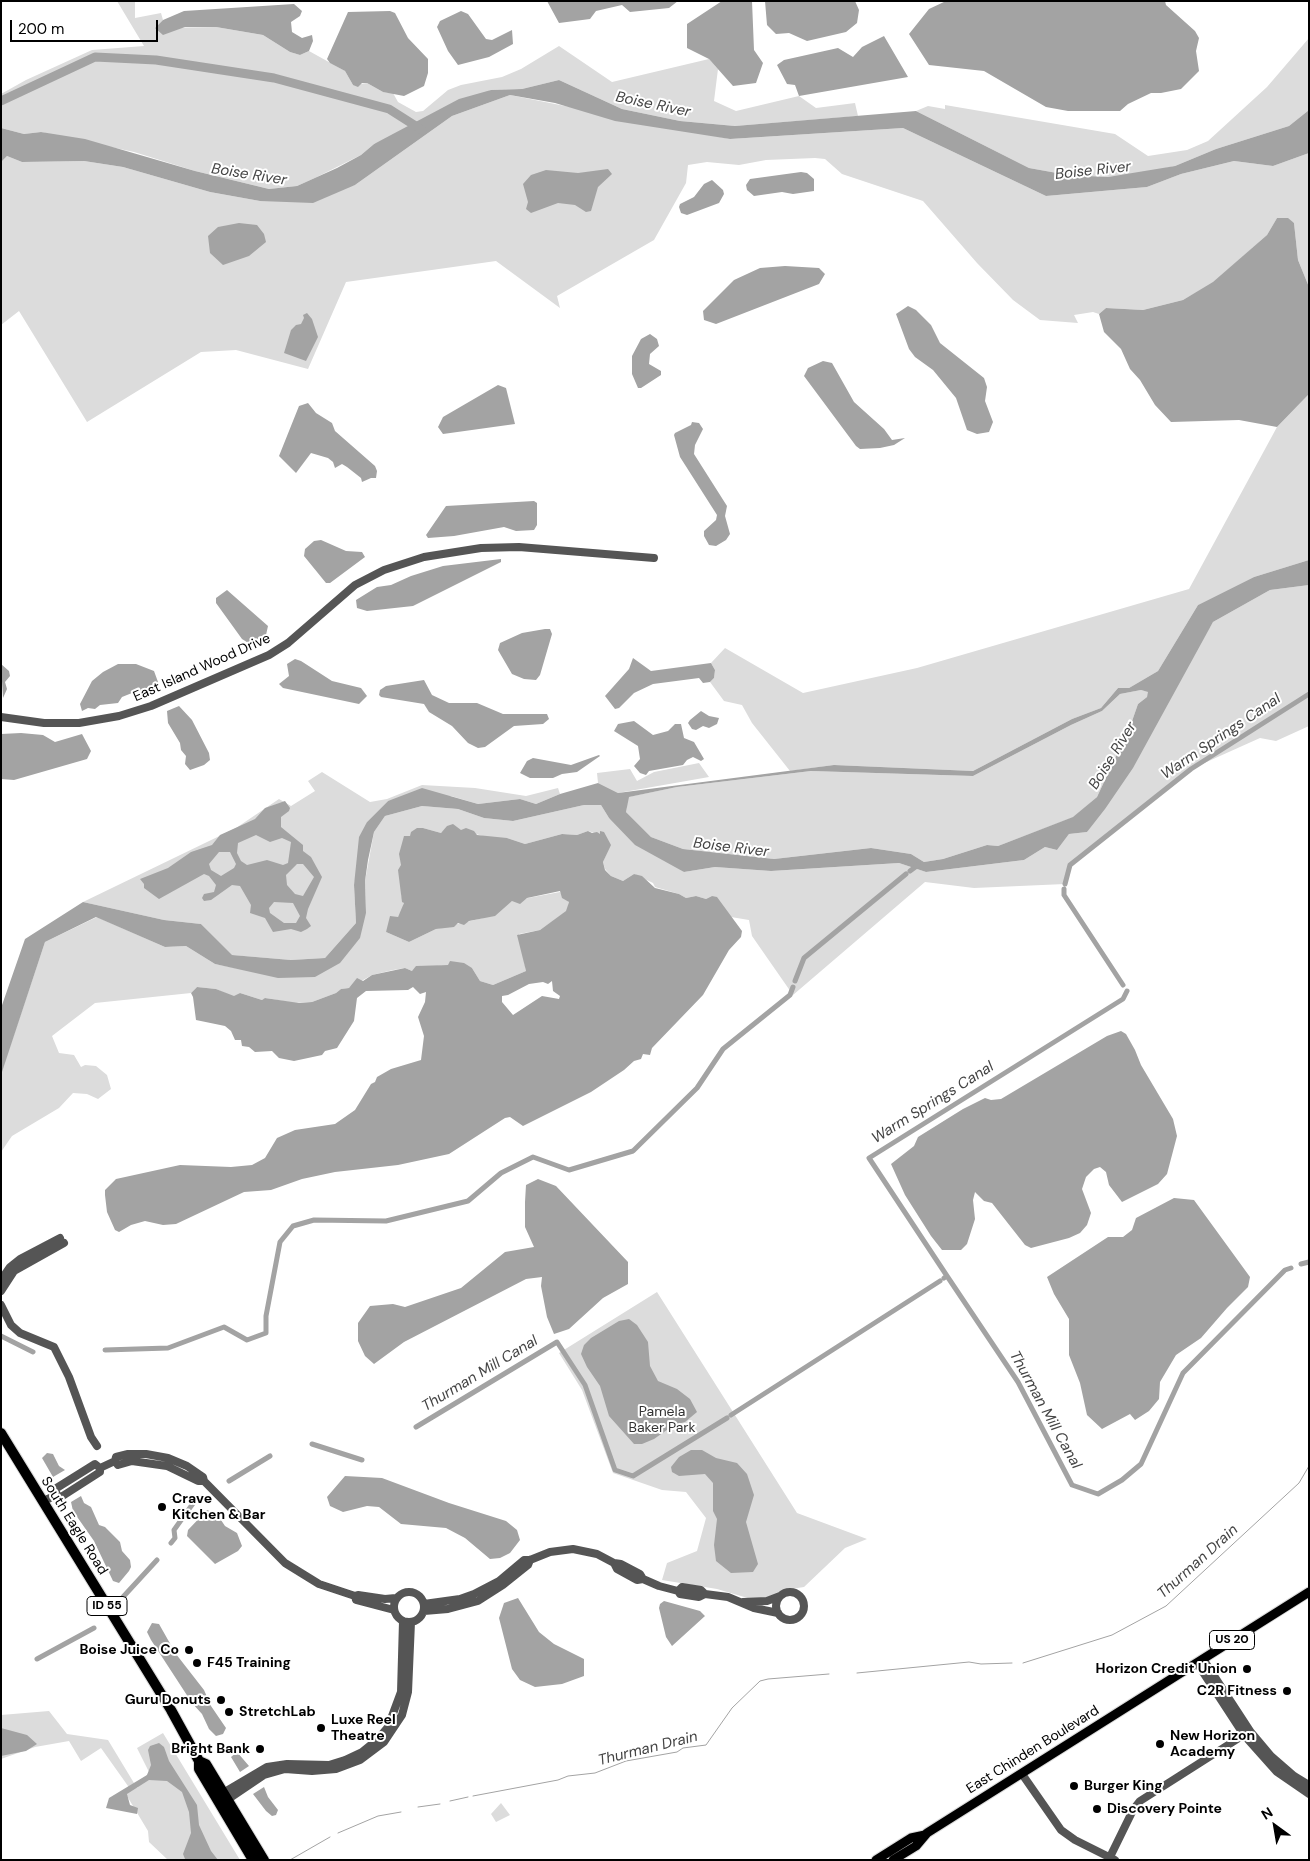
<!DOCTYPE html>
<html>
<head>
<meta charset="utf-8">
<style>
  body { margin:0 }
  #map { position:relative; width:1310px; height:1861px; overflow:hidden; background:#fff; font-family:"DM Sans",sans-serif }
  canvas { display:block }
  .frame { position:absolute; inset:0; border:2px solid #000; pointer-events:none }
  .north { position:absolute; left:1250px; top:1801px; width:50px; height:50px; -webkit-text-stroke:4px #fff; paint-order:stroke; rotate:328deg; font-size:14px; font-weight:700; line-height:20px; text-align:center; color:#000 }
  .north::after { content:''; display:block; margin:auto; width:18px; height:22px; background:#000; clip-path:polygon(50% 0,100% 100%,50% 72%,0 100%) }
  .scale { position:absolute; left:10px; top:20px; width:148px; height:22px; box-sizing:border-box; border:2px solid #000; border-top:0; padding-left:6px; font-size:15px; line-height:18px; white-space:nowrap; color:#000; -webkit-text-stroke:4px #fff; paint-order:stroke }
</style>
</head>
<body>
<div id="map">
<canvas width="1310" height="1861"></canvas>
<div class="frame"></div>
<div class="north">N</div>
<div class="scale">200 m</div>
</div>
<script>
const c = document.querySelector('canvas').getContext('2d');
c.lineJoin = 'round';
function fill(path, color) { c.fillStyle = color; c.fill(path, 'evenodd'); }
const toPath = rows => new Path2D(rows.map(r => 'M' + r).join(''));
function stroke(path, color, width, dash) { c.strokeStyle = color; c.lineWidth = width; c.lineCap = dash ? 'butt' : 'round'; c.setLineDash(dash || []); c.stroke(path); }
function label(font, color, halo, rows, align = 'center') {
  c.font = font + ' "DM Sans",sans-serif'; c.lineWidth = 4; c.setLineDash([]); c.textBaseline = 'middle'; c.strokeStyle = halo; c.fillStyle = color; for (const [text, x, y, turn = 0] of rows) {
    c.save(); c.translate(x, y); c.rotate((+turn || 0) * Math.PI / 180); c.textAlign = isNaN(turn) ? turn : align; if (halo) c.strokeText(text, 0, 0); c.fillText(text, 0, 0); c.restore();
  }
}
const green = toPath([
  [117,1,135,1,135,18,161,13,163,20,155,28,216,27,263,35,290,52,300,55,309,51,345,71,353,85,367,83,383,92,393,93,398,102,416,112,423,111,448,90,461,85,502,77,521,69,559,46,612,82,709,59,718,69,714,101,736,111,799,96,816,108,855,103,858,116,735,126,680,121,622,109,559,80,522,89,491,90,374,144,361,155,317,177,297,186,269,189,195,171,134,152,41,132,24,134,1,128,1,94,26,80,92,50,144,46],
  [1309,38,1309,110,1289,126,1216,149,1175,166,1143,173,1108,177,1068,175,1029,168,916,111,928,106,945,109,945,105,1115,134,1148,156,1187,150,1208,141,1267,87],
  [510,95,730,139,903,128,1046,196,1147,187,1181,174,1234,161,1273,166,1309,153,1309,287,1298,260,1294,223,1277,218,1267,235,1213,283,1183,300,1143,310,1106,308,1099,314,1093,312,1074,315,1078,323,1040,320,1013,300,977,263,923,201,842,174,825,159,815,158,766,160,739,165,707,162,688,165,686,183,654,240,557,296,560,308,496,261,346,282,308,369,236,350,201,352,87,422,19,311,1,325,1,162,7,156,22,162,84,161,123,167,210,192,260,201,355,185,452,116],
  [1309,394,1309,560,1254,577,1198,605,1158,671,1129,688,1118,688,1101,708,1072,719,973,771,834,765,790,771,752,723,742,705,724,701,710,682,714,678,715,670,711,663,725,648,803,693,917,668,1189,589,1277,427],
  [1309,585,1309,726,1276,741,1260,738,1191,769,1070,865,1065,884,974,888,925,882,793,995,752,936,749,920,731,917,712,896,706,899,696,896,686,898,679,894,655,887,653,883,634,874,623,881,611,876,605,869,603,862,608,850,607,839,601,835,588,831,577,835,562,834,525,844,507,838,494,839,461,830,446,829,441,833,423,828,410,836,401,864,401,895,404,903,403,908,398,917,395,917,386,932,409,942,436,929,483,918,512,901,560,892,569,902,567,911,540,930,519,934,526,971,493,985,480,981,472,968,442,965,412,971,405,968,393,970,372,975,349,988,341,989,336,993,312,1002,294,1003,266,998,262,1000,240,993,234,997,216,989,197,987,191,993,95,1003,52,1036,59,1053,74,1055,81,1067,85,1065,96,1066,107,1075,111,1089,98,1099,87,1094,73,1093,59,1108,12,1136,1,1152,1,1073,45,942,97,917,165,947,186,946,215,964,246,970,315,977,366,913,365,881,374,832,385,816,422,806,458,809,484,818,513,821,584,805,601,805,609,818,684,872,715,867,771,871,899,863,926,872,1024,860,1045,847,1057,850,1069,834,1087,832,1213,622,1270,590],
  [1141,690,1149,692,1147,697,1138,704,1131,724,1097,797,1074,817,998,846,987,845,943,859,924,862,911,854,871,848,774,859,683,849,651,837,626,812,628,797,677,787,811,771,973,776,1071,725,1102,711,1120,694],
  [699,763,709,777,618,793,598,783,597,773,630,769,637,781,654,772],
  [322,772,370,802,387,799,422,785,475,788,526,796,558,788,560,794,536,804,520,799,478,804,451,796,388,801,367,822,354,885,356,923,325,958,291,960,231,955,201,924,164,920,83,902,236,828,279,799,291,806,315,791,308,781],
  [657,1292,797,1513,867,1539,845,1548,804,1587,785,1590,769,1598,751,1599,717,1589,662,1580,667,1563,697,1551,706,1518,686,1492,662,1490,613,1473,582,1390,559,1353],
  [49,1711,67,1734,108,1740,137,1788,149,1772,137,1748,163,1733,240,1860,168,1860,149,1842,148,1831,127,1796,128,1786,101,1748,81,1761,69,1741,35,1747,1,1759,1,1715],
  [501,1803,510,1815,496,1822,491,1814]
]);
const water = toPath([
  [547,1,678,1,669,8,630,12,622,5,596,11,590,19,559,23],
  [722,1,752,1,754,50,763,63,756,83,733,86,709,59,687,48,687,24],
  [765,1,855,1,859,10,857,23,846,32,807,41,789,33,776,34,767,25],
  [946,1,1165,1,1166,5,1195,31,1199,38,1196,51,1199,71,1181,89,1161,93,1151,93,1128,104,1120,111,1068,111,1046,107,984,71,929,65,909,34,929,9],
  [294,4,302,11,300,16,291,22,292,32,302,38,312,35,313,41,309,51,300,55,290,52,263,35,216,27,185,27,163,35,155,28,163,20,184,11],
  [390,11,395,13,408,38,428,59,428,73,424,86,404,96,383,92,367,83,362,83,358,87,353,85,345,71,330,63,327,59,348,12],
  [461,11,468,14,486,39,492,40,512,30,513,44,489,57,458,65,448,51,437,27,440,21],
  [884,36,908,77,799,96,795,85,787,84,777,65,784,60,838,48,853,57,862,47],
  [559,80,622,109,680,121,735,126,916,111,1029,168,1068,175,1108,177,1175,166,1216,149,1289,126,1309,110,1309,153,1273,166,1234,161,1181,174,1147,187,1046,196,903,128,730,139,615,121,555,103,510,95,452,116,355,185,313,203,260,201,210,192,123,167,84,161,22,162,7,156,1,162,1,128,24,134,41,132,85,139,195,171,269,189,297,186,337,168,361,155,374,144,459,99,491,90,522,89],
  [608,169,612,174,598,187,591,211,586,212,575,205,558,203,531,213,526,209,528,202,523,184,531,175,546,170,578,173],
  [801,172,807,173,814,179,814,191,793,194,782,192,754,196,747,190,746,185,750,179],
  [712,180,723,190,724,194,719,203,687,215,681,213,679,207,680,204,694,197,704,184],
  [1277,218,1288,218,1294,223,1298,260,1309,287,1309,394,1277,427,1239,420,1171,422,1155,405,1140,380,1130,369,1121,349,1104,332,1099,314,1106,308,1143,310,1183,300,1213,282,1267,235],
  [239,223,257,225,264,234,266,242,249,256,223,265,210,253,208,236,218,227],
  [785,266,819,268,825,274,819,284,716,324,704,320,703,311,734,280,760,268],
  [908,306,916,310,931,325,940,343,984,378,987,387,985,401,993,422,989,432,977,434,967,430,956,398,933,370,915,357,909,349,896,314],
  [307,313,312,319,318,337,306,361,284,353,291,330,296,325,301,324,304,318,303,315],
  [650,334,657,339,659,346,650,354,649,364,661,371,661,375,641,388,638,388,632,374,632,356,641,339],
  [823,361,832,363,854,402,884,429,892,440,905,438,894,445,880,448,860,449,856,446,804,376,808,368],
  [498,385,506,388,515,424,443,434,438,427,443,417],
  [308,403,316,413,332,423,335,431,375,466,377,471,376,478,371,478,362,482,361,478,347,467,342,464,335,468,333,462,328,458,311,453,296,473,279,456,299,406],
  [692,422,699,423,703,429,695,445,694,454,727,506,725,516,730,534,726,540,716,546,709,545,704,536,704,531,716,520,717,515,680,457,674,435,675,433,691,425],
  [534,501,537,503,537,525,534,530,516,531,504,527,454,536,428,538,426,535,446,506],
  [321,540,346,551,362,552,365,557,330,583,326,583,304,556,305,549,314,541],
  [501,559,501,562,413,606,367,611,357,608,356,600,377,587,391,585,411,576,443,566],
  [1309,560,1309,585,1270,590,1213,622,1133,768,1105,809,1087,832,1069,834,1057,850,1045,847,1024,860,926,872,899,863,771,871,715,867,684,872,635,845,609,818,601,805,584,805,513,821,484,818,458,809,422,806,385,816,374,832,368,860,365,881,366,913,360,938,340,963,315,977,278,978,215,964,186,946,165,947,96,917,45,942,1,1075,1,1008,25,939,83,902,164,920,201,924,232,955,291,960,325,958,356,923,354,885,359,837,367,822,388,801,422,788,478,804,520,799,536,804,560,794,598,783,618,793,834,765,973,771,1072,719,1101,708,1118,688,1129,688,1158,671,1198,605,1254,577],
  [1141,690,1148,692,1147,697,1138,704,1131,724,1097,797,1073,817,998,846,987,845,943,859,924,862,911,854,871,848,774,859,683,849,651,837,626,812,629,797,677,787,811,771,973,776,1071,725,1102,711,1120,694],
  [227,590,268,626,266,635,250,644,242,639,216,603,216,598],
  [545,629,550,629,552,634,540,675,536,680,524,679,512,674,498,650,500,643,522,633],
  [633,658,651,671,711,663,715,670,714,678,710,682,703,683,699,678,653,684,634,693,619,708,615,709,605,696,629,669],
  [295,659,301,661,332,681,361,688,367,696,359,704,283,688,279,684,289,676,287,664],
  [1,664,9,671,10,676,5,682,7,689,3,698],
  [118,664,136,664,154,671,158,682,156,688,150,693,146,692,134,696,132,693,122,697,118,703,100,705,95,709,88,708,82,711,80,704,92,681,103,672],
  [424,680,432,695,449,703,477,703,503,714,547,714,549,719,543,724,514,726,485,747,478,748,468,743,452,726,429,712,424,704,381,697,379,695,380,690,386,686],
  [179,706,192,720,209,753,210,760,204,765,190,770,185,764,186,756,181,750,180,743,168,723,167,711],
  [701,711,709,716,719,718,717,724,709,728,703,726,696,730,692,729,688,723,690,720],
  [634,721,653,735,668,731,675,724,681,724,684,738,694,742,704,759,701,761,693,757,687,760,683,765,649,771,646,775,640,773,634,766,640,759,638,746,614,731,618,724],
  [21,733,43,735,55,742,82,734,91,751,87,759,14,780,1,779,1,734],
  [599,755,600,756,577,772,562,774,553,778,530,778,520,773,527,761,533,758,571,765],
  [285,801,290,808,289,811,281,817,281,827,303,845,303,851,311,857,322,877,308,909,306,918,311,926,307,929,301,932,291,929,273,932,265,918,250,913,251,905,240,886,232,885,211,900,204,901,202,898,204,894,214,892,216,885,209,876,204,874,159,899,144,888,144,884,140,879,168,868,191,852,212,845,220,835,255,819,265,808],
  [256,835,270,842,282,838,291,842,288,863,283,865,267,860,247,865,241,861,237,853,238,843],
  [219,852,230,852,236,864,234,868,221,876,211,870,209,864],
  [297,864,303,864,314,877,303,896,295,894,287,885,286,875],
  [274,902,293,903,300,916,296,923,284,923,270,913,269,908],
  [453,824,461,830,466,828,474,831,477,835,507,838,525,844,562,834,577,835,588,831,592,833,597,832,600,834,600,831,604,832,611,845,603,862,605,870,611,876,623,881,634,874,642,876,655,888,679,894,686,898,696,896,706,899,712,896,717,897,742,931,741,937,729,950,703,995,652,1048,650,1055,643,1054,641,1059,634,1061,624,1070,591,1092,523,1126,510,1117,505,1118,449,1154,398,1165,335,1172,302,1179,271,1190,244,1192,176,1224,163,1225,145,1221,131,1225,119,1232,115,1230,107,1212,105,1195,105,1190,116,1179,180,1165,231,1167,252,1165,265,1158,277,1138,295,1130,335,1124,355,1110,371,1084,375,1082,377,1077,391,1069,421,1060,424,1036,418,1017,425,1002,426,992,420,994,413,987,408,990,366,991,357,998,354,1021,337,1048,325,1051,322,1055,294,1061,279,1058,272,1051,255,1052,249,1047,242,1046,241,1040,235,1040,231,1031,225,1026,196,1020,193,997,191,993,197,987,216,989,234,996,240,993,262,1000,265,998,299,1003,312,1002,336,993,341,989,349,988,357,978,363,981,372,975,405,968,412,971,416,966,448,965,450,961,464,963,472,968,480,981,493,985,526,971,517,935,540,930,566,911,569,902,562,898,560,891,527,898,520,904,512,901,495,916,469,921,464,925,458,923,454,927,436,929,409,942,386,932,390,916,398,917,404,903,402,902,398,870,401,865,399,854,404,836,410,836,411,832,417,828,423,828,441,833,447,826],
  [552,981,553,991,560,996,559,999,542,996,513,1015,502,1002,502,996,508,995,529,984,543,982,548,984],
  [1121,1031,1126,1034,1135,1050,1141,1065,1173,1119,1177,1136,1167,1174,1158,1184,1122,1202,1109,1185,1106,1172,1100,1167,1094,1169,1086,1177,1082,1189,1091,1213,1087,1225,1080,1233,1069,1238,1031,1248,1025,1245,992,1203,984,1201,975,1192,973,1200,975,1219,967,1244,961,1250,942,1250,931,1236,905,1195,891,1164,914,1146,918,1137,963,1109,985,1098,991,1100,1001,1099,1107,1036],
  [538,1179,556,1186,628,1262,628,1284,603,1298,569,1329,554,1334,547,1317,541,1286,542,1277,526,1279,404,1342,374,1364,365,1356,358,1341,358,1323,370,1306,393,1304,405,1307,461,1288,505,1252,534,1247,525,1227,525,1202,526,1185],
  [1174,1198,1194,1200,1250,1277,1248,1287,1227,1308,1201,1338,1176,1355,1160,1382,1159,1399,1149,1411,1135,1420,1130,1414,1102,1429,1087,1415,1080,1383,1069,1355,1069,1319,1054,1294,1047,1277,1108,1237,1123,1237,1132,1230,1136,1218],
  [629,1319,637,1325,648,1342,650,1366,658,1381,677,1389,690,1399,697,1412,685,1422,674,1425,654,1439,642,1444,634,1444,609,1416,600,1386,587,1367,581,1354,584,1345,591,1338,619,1321],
  [691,1450,702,1450,716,1458,737,1463,747,1474,754,1495,746,1522,758,1564,753,1572,731,1573,716,1561,714,1545,717,1519,713,1511,713,1483,705,1474,679,1476,672,1472,671,1467,679,1457],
  [47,1453,53,1454,59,1466,65,1470,53,1477,42,1458],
  [345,1476,382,1478,449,1503,506,1521,517,1530,520,1540,510,1553,500,1558,490,1559,465,1538,446,1528,401,1524,379,1507,367,1506,343,1512,330,1506,327,1497],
  [81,1496,84,1503,91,1507,99,1525,105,1527,120,1542,122,1551,130,1560,131,1567,129,1571,119,1583,113,1581,94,1541,73,1511,71,1502],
  [207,1510,217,1514,225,1526,237,1533,242,1546,238,1551,215,1564,187,1536,188,1530],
  [518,1598,539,1632,554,1644,584,1659,584,1676,562,1684,535,1687,520,1680,512,1669,499,1618,504,1603],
  [664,1601,700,1611,705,1616,672,1646,666,1637,659,1608,660,1604],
  [152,1623,159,1624,176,1654,204,1690,211,1706,226,1728,223,1734,216,1736,209,1729,202,1714,192,1703,151,1640,147,1632],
  [1,1728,27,1735,37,1744,26,1751,1,1756],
  [159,1743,164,1747,169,1761,197,1805,199,1825,211,1851,218,1860,185,1859,183,1854,191,1833,189,1812,182,1792,167,1781,149,1780,127,1794,130,1805,138,1808,137,1814,106,1808,109,1798,147,1775,151,1765,148,1750,150,1746],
  [237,1752,249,1766,240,1772,231,1757],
  [264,1787,268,1797,278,1810,276,1815,272,1816,266,1811,253,1794]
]);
const stream = toPath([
  [1023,1663,1112,1635,1166,1606,1299,1483,1309,1466],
  [857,1673,969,1662,981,1664,1012,1663],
  [473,1796,558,1780,568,1776,595,1773,626,1761,677,1752,683,1748,706,1745,732,1708,760,1681,768,1679,829,1674],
  [450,1801,468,1797],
  [418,1807,440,1804],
  [338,1833,378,1816,401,1812],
  [290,1860,330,1837]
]);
const canal = toPath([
  [910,871,918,865],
  [1065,884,1070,865,1191,769,1309,694],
  [1064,889,1064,895,1123,985],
  [795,981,804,958,906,874],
  [1301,1264,1309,1262],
  [947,1276,869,1158,1123,999,1127,991],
  [944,1278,947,1276,1018,1382,1072,1485,1098,1494,1122,1480,1141,1464,1183,1373,1285,1270,1291,1268],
  [1,1336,33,1352],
  [105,1350,168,1348,224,1327,247,1340,266,1333,266,1316,280,1242,293,1226,314,1220,386,1221,468,1201,501,1173,533,1157,569,1170,633,1151,697,1088,723,1049,790,995,793,987],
  [731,1415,940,1281],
  [416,1427,557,1342,585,1385,615,1470,633,1476,727,1418],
  [312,1444,362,1460],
  [229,1481,270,1456],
  [171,1543,175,1538,174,1530,194,1502],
  [123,1606,123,1597,157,1560],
  [37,1659,94,1628]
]);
const river = toPath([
  [1,101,95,57,156,60,274,78,389,109,422,130]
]);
const tertiary = toPath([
  [1,717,44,723,79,723,119,716,151,706,269,655,288,643,355,585,384,570,424,557,481,548,519,547,654,558],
  [1,1280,10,1267,20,1259,60,1238],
  [1,1291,14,1271,64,1243],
  [1,1305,11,1325,20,1333,54,1347,69,1377,91,1437,97,1446],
  [115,1461,118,1465,132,1461,167,1466,198,1481,204,1481],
  [57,1495,55,1489,95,1464,100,1468],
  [43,1501,57,1495,61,1497,100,1472,100,1468,115,1461,116,1457,128,1454,146,1454,168,1458,187,1466,203,1477,204,1481,285,1563,319,1584,355,1596,358,1595,385,1599,396,1598],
  [643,1579,637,1580,617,1569,614,1563,621,1564,640,1574,643,1579,659,1586,678,1591],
  '394 1607a15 15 0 1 1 30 0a15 15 0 1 1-30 0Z',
  '776 1606a14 14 0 1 1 28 0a14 14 0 1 1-28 0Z',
  [705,1594,699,1597,680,1594,678,1591,682,1587,701,1590,705,1594,728,1597,754,1608,778,1613],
  [355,1596,356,1600,394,1610],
  [743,1602,767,1601,780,1596],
  [424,1604,460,1599,474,1594,499,1581,524,1560,530,1560,550,1552,573,1549,597,1554,614,1563],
  [424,1611,448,1609,478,1601,503,1585,528,1565,530,1560],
  [1203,1659,1250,1731,1271,1756,1294,1776,1309,1785],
  [1197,1663,1244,1735,1277,1772,1309,1794],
  [1022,1774,1061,1830,1075,1840,1115,1860],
  [223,1793,267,1767,287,1764,329,1765,345,1760,362,1752,378,1739,388,1727,401,1692,403,1621],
  [227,1800,264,1775,285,1769,312,1771,336,1769,360,1760,384,1742,402,1715,408,1692,411,1622],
  [1110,1857,1133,1810,1140,1801,1250,1731]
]);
const primary = toPath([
  [876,1860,911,1838,925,1835],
  [893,1860,916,1846,927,1833,1309,1592]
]);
const trunk = toPath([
  [1,1433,171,1710,199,1761,199,1769,253,1860],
  [199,1761,206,1764,264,1860]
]);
const markers = [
  [162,1507,5,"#000"],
  [189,1650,5,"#000"],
  [197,1663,5,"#000"],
  [1247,1669,5,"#000"],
  [1287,1691,5,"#000"],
  [221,1700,5,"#000"],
  [229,1712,5,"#000"],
  [321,1728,5,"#000"],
  [1160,1744,5,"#000"],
  [260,1749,5,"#000"],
  [1074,1786,5,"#000"],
  [1097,1809,5,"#000"]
];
const shields = [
  [107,1606,40],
  [1232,1640,45]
];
const shieldNames = [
  ["ID 55",107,1606],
  ["US 20",1232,1640]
];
const streetNames = [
  ["East Island Wood Drive",202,668,-24],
  ["South Eagle Road",74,1526,58],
  ["East Chinden Boulevard",1033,1750,-32]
];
const parkNames = [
  ["Pamela",662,1412],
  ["Baker Park",662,1428]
];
const poiNames = [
  ["Crave",172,1499],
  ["Kitchen & Bar",172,1515],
  ["Boise Juice Co",179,1650,"right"],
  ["F45 Training",207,1663],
  ["Horizon Credit Union",1237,1669,"right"],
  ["C2R Fitness",1277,1691,"right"],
  ["Guru Donuts",211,1700,"right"],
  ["StretchLab",239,1712],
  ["Luxe Reel",331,1720],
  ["Theatre",331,1736],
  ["New Horizon",1170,1736],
  ["Academy",1170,1752],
  ["Bright Bank",250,1749,"right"],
  ["Burger King",1084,1786],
  ["Discovery Pointe",1107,1809]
];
const waterNames = [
  ["Boise River",653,105,12],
  ["Boise River",1093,171,-6],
  ["Boise River",249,175,9],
  ["Warm Springs Canal",1221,737,-34],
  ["Boise River",1113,756,-58],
  ["Boise River",731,848,7],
  ["Warm Springs Canal",933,1103,-32],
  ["Thurman Mill Canal",480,1374,-31],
  ["Thurman Mill Canal",1045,1410,61],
  ["Thurman Drain",1198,1562,-42],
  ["Thurman Drain",648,1749,-14]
];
fill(green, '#dcdcdc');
fill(water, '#a3a3a3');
stroke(stream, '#a3a3a3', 1);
stroke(canal, '#a3a3a3', 5);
stroke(river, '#a3a3a3', 9);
stroke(primary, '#dbdbdb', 11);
stroke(trunk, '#dbdbdb', 12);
stroke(tertiary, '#555', 8);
stroke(primary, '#000', 9);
stroke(trunk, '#000', 10);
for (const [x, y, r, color] of markers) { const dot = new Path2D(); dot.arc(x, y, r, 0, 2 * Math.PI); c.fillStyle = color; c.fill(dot); stroke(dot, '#fff', 2); }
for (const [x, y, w] of shields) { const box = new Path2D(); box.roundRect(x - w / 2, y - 9.5, w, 19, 4); c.fillStyle = '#fff'; c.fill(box); stroke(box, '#000', 1); }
label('bold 12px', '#000', null, shieldNames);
label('14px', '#000', '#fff', streetNames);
label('14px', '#333', '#fff', parkNames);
label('bold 14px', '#000', '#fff', poiNames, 'left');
label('italic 15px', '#444', '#fff', waterNames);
</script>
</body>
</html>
